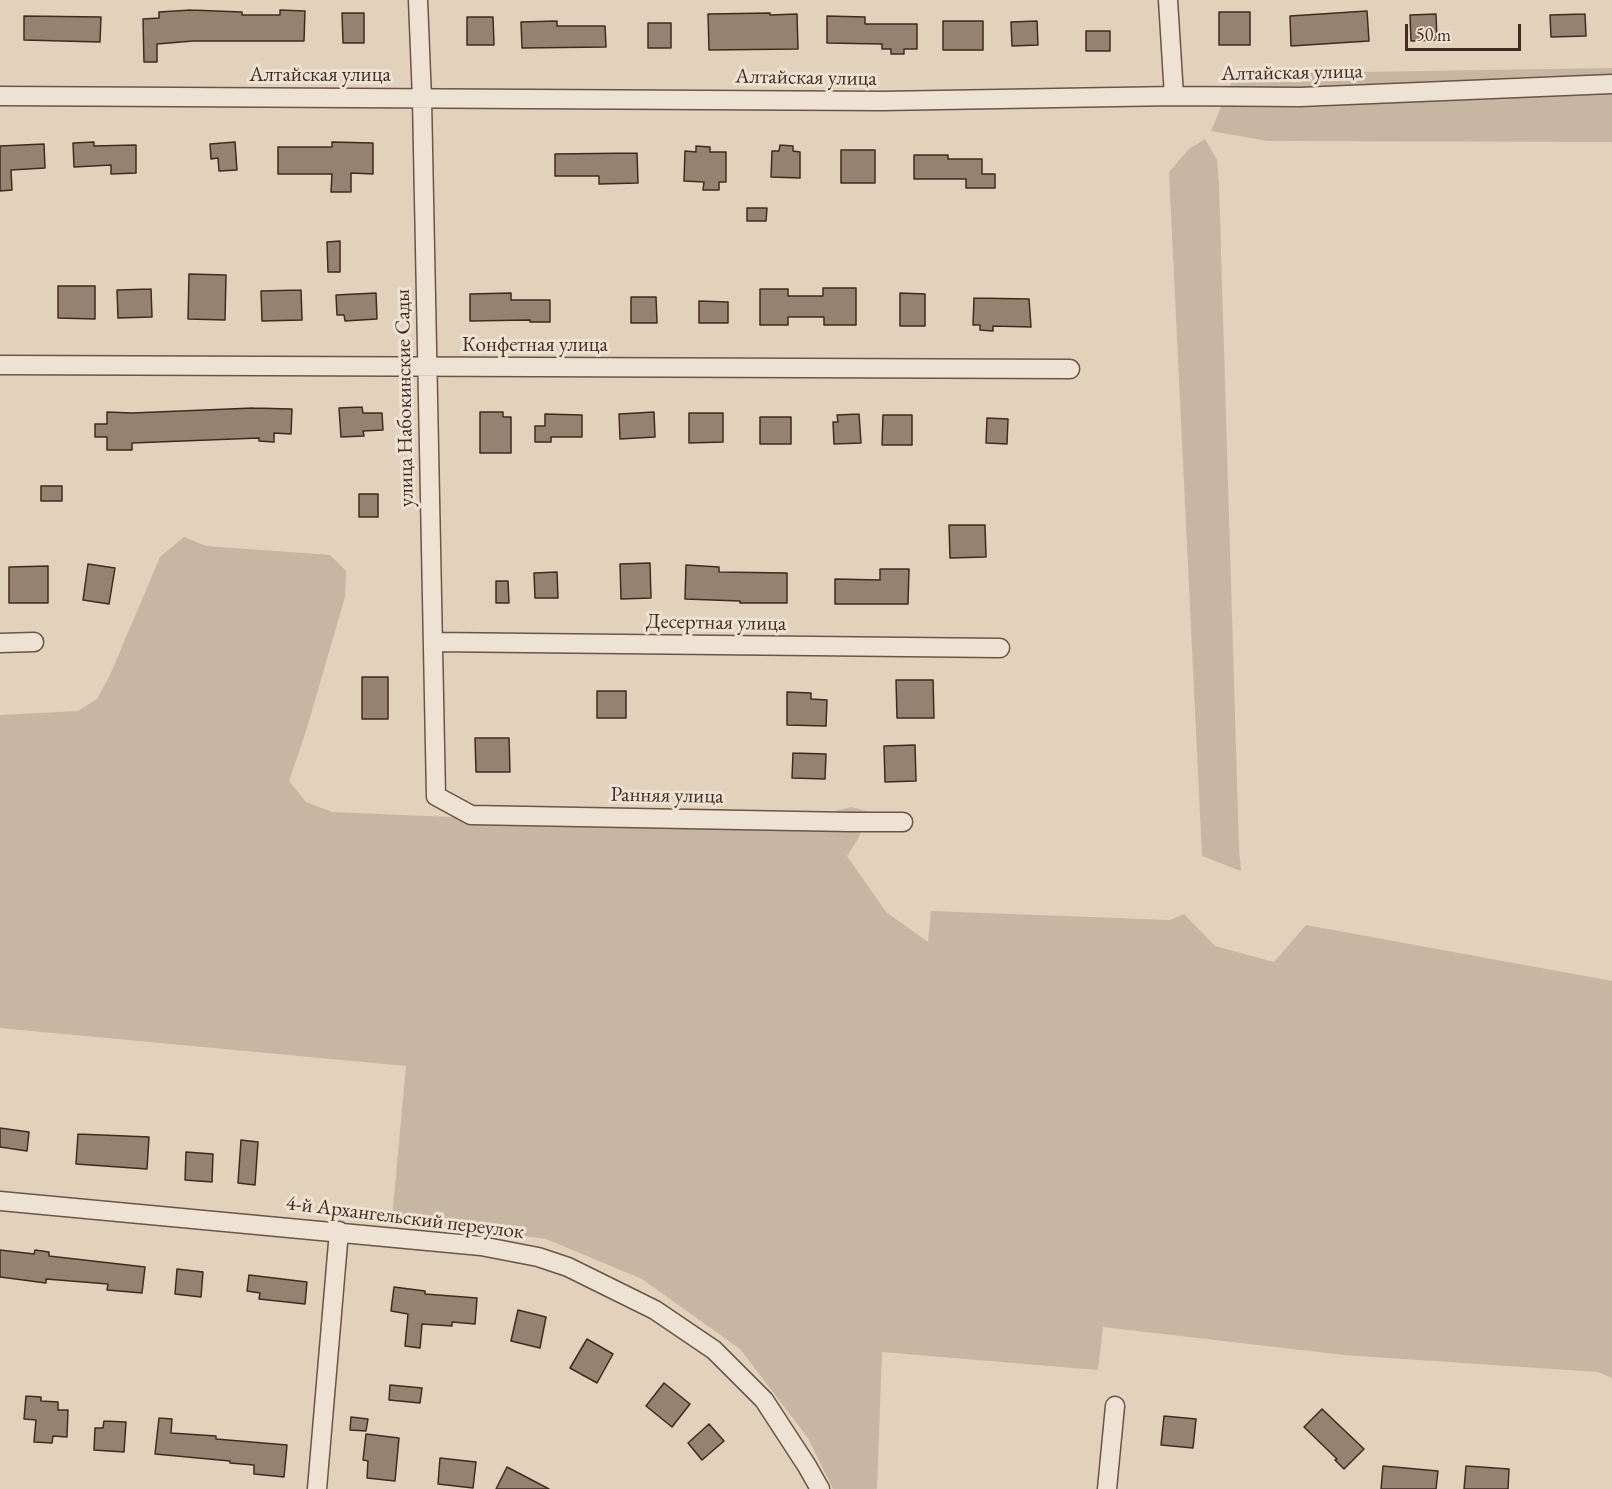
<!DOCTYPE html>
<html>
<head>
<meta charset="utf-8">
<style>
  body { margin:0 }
  #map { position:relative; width:1612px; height:1489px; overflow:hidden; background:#e3d2bb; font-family:"EB Garamond",serif }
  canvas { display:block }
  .scale { position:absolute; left:1405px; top:24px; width:116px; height:27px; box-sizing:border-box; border:3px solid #412b20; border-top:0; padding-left:8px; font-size:18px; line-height:21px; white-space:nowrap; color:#412b20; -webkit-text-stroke:4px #ede2d3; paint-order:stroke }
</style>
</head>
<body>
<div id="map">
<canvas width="1612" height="1489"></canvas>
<div class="scale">50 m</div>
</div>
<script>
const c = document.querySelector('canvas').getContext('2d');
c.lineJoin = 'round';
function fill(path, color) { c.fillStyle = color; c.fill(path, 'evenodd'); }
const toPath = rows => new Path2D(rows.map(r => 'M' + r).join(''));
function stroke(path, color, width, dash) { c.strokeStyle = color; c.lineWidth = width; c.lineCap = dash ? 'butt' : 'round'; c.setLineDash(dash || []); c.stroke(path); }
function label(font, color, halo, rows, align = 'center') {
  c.font = font + ' "EB Garamond",serif'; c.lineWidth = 6; c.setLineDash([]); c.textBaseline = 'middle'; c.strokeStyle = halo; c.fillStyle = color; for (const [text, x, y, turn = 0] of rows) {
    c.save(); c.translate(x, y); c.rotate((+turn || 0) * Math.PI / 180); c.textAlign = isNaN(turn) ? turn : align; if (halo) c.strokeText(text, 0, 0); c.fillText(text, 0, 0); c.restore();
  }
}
const green = toPath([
  [1612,68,1612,142,1268,141,1211,131,1234,76,1296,73],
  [1205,139,1217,160,1219,184,1239,848,1241,871,1202,856,1169,172,1189,149],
  [184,537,206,546,330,555,346,571,345,597,306,731,289,781,306,802,332,812,759,830,851,807,870,812,858,839,847,856,886,912,928,942,931,911,1170,920,1184,914,1215,946,1274,962,1306,925,1612,981,1612,1378,1598,1372,1344,1355,1103,1327,1098,1370,882,1352,877,1489,833,1489,808,1438,740,1349,642,1279,546,1239,392,1218,406,1066,0,1028,0,715,78,711,97,699,110,675,160,557]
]);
const building = toPath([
  [191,10,242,12,242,15,280,15,280,10,305,11,304,41,193,41,157,44,157,62,144,62,143,19,159,18,159,12,191,10],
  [1367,11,1369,41,1291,46,1290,16,1367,11],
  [1219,12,1250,12,1250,45,1219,45,1219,12],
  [342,13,364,13,364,43,343,43,342,13],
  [770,13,770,15,797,14,798,49,709,50,708,14,770,13],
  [1436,14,1437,40,1411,41,1410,15,1436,14],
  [1585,14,1586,36,1551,37,1550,15,1585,14],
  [24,16,101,17,100,42,24,40,24,16],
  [827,16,865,17,865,24,917,24,917,49,904,49,904,54,891,54,891,49,882,49,882,44,827,43,827,16],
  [467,17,493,17,494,45,467,45,467,17],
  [557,21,557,26,605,26,606,47,522,48,521,22,557,21],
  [943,21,983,21,983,50,943,50,943,21],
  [1037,21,1038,45,1012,46,1011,22,1037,21],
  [648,23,671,23,671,48,648,48,648,23],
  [1086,31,1110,31,1110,51,1086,51,1086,31],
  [94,142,94,146,136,145,136,173,111,174,111,165,74,167,73,143,94,142],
  [235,142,237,170,219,171,218,158,211,159,210,144,235,142],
  [332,142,373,143,373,174,351,173,351,192,331,192,332,174,278,174,278,147,332,147,332,142],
  [44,144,45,168,11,170,12,190,0,191,0,146,44,144],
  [780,145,793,146,793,151,800,152,800,178,771,177,772,151,779,151,780,145],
  [696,146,710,147,710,152,726,152,726,182,719,182,719,190,703,190,704,182,684,181,685,151,696,152,696,146],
  [841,150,875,150,875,183,841,183,841,150],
  [637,153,638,183,599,184,599,176,555,176,555,154,637,153],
  [914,155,948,155,948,159,982,159,982,174,995,174,995,188,966,188,966,179,914,179,914,155],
  [747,208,767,208,766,221,747,221,747,208],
  [340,241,340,272,328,272,327,242,340,241],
  [189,274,226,275,225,320,188,319,189,274],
  [58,286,95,286,95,319,58,318,58,286],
  [823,288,856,288,856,325,824,325,824,317,788,317,788,325,760,325,760,289,788,289,788,296,823,296,823,288],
  [151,289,152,317,118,318,117,290,151,289],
  [301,290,302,320,262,321,261,291,301,290],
  [376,293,377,319,345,321,344,315,337,315,336,295,376,293],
  [511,293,511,300,550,300,550,322,530,322,530,320,470,321,470,294,511,293],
  [900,293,925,294,925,326,900,326,900,293],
  [631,297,656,297,657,323,631,323,631,297],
  [974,298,1029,299,1031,327,993,326,993,331,980,330,980,325,973,325,974,298],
  [699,301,728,302,728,323,699,323,699,301],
  [362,407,363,413,382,413,383,430,363,431,364,436,341,437,339,408,362,407],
  [253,408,292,409,291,434,274,433,274,442,259,441,259,438,132,443,132,450,107,450,107,437,95,437,95,424,107,424,107,412,132,413,253,408],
  [480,412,503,412,503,417,511,417,511,453,480,453,480,412],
  [654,412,655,437,620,439,619,414,654,412],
  [689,413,723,413,723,442,689,443,689,413],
  [545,414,582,415,582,437,551,437,551,442,535,442,535,426,545,426,545,414],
  [859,414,861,443,834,444,833,422,838,422,837,415,859,414],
  [883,415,912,415,912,445,882,445,883,415],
  [760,417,791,417,791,444,760,444,760,417],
  [987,418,1008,419,1007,444,986,443,987,418],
  [41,486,62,486,62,501,41,501,41,486],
  [359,494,378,494,378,517,359,517,359,494],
  [949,525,985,525,986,557,950,558,949,525],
  [650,563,651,598,621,599,620,564,650,563],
  [88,564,115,568,109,604,83,600,88,564],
  [686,565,719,567,719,572,787,573,787,603,740,603,740,601,685,599,686,565],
  [48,566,48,603,9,603,9,567,48,566],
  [880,569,909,569,908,604,835,604,835,579,880,580,880,569],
  [557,572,558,598,535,598,534,573,557,572],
  [496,581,508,581,509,603,496,603,496,581],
  [362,677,388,677,388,719,362,719,362,677],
  [896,680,933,680,934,718,897,718,896,680],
  [597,691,626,691,626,718,597,718,597,691],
  [787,692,811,693,811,699,827,700,826,726,787,725,787,692],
  [475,738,509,738,510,772,476,772,475,738],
  [915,745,916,781,885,782,884,746,915,745],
  [793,753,826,754,825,779,792,778,793,753],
  [0,1128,29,1132,27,1151,0,1147,0,1128],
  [78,1134,149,1137,147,1169,76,1164,78,1134],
  [241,1140,258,1142,255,1185,238,1183,241,1140],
  [186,1152,213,1154,212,1182,185,1180,186,1152],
  [0,1250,34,1254,35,1250,49,1252,49,1256,145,1267,142,1293,107,1290,108,1284,46,1279,46,1283,0,1277,0,1250],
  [177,1269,203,1272,201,1297,175,1294,177,1269],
  [249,1275,307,1282,305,1304,259,1299,260,1293,247,1291,249,1275],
  [394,1287,425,1291,425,1294,477,1298,475,1324,452,1322,452,1326,422,1324,420,1348,405,1346,408,1314,391,1311,394,1287],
  [518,1310,546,1317,540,1348,511,1341,518,1310],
  [587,1339,613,1354,597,1383,570,1368,587,1339],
  [664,1383,690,1404,672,1427,646,1406,664,1383],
  [390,1385,422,1388,420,1403,389,1400,390,1385],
  [26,1396,41,1397,41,1401,58,1402,58,1410,68,1410,67,1437,53,1436,52,1443,34,1442,36,1420,24,1419,26,1396],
  [1322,1409,1364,1449,1344,1469,1335,1460,1337,1459,1304,1427,1322,1409],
  [1164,1416,1196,1419,1193,1448,1161,1445,1164,1416],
  [351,1417,368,1419,366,1431,350,1430,351,1417],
  [159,1418,172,1419,171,1433,216,1436,216,1439,287,1445,284,1477,254,1474,254,1465,230,1463,230,1461,155,1454,159,1418],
  [104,1421,126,1422,124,1452,94,1450,95,1428,103,1428,104,1421],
  [709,1424,724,1441,702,1460,688,1443,709,1424],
  [366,1434,399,1438,395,1481,367,1478,368,1461,363,1460,366,1434],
  [440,1458,476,1462,473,1488,438,1484,440,1458],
  [1383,1466,1438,1471,1436,1489,1381,1489,1383,1466],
  [1466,1466,1509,1469,1508,1489,1464,1489,1466,1466],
  [507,1467,549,1489,496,1489,507,1467]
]);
const minor = toPath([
  [418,0,422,99,436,796,471,815,850,822,903,822],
  [1168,0,1174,96],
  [0,96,882,101,1174,96,1300,97,1612,84],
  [0,365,1070,369],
  [433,642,1000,648],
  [0,643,34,642],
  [0,1201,481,1246,538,1257,568,1267,655,1310,714,1350,764,1400,807,1466,820,1489],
  [317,1489,339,1231],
  [1107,1489,1115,1406]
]);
const streetNames = [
  ["Алтайская улица",1292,73,-1],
  ["Алтайская улица",320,75],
  ["Алтайская улица",806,78,1],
  ["Конфетная улица",535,345],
  ["улица Набокинские Сады",405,398,-91],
  ["Десертная улица",716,623,1],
  ["Ранняя улица",667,796,1],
  ["4-й Архангельский переулок",405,1218,7]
];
fill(green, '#c7b6a1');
fill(building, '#958271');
stroke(building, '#412b20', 1.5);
stroke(minor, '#6a5547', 21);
stroke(minor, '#ede2d3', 18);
label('21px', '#412b20', '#ede2d3', streetNames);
</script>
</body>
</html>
